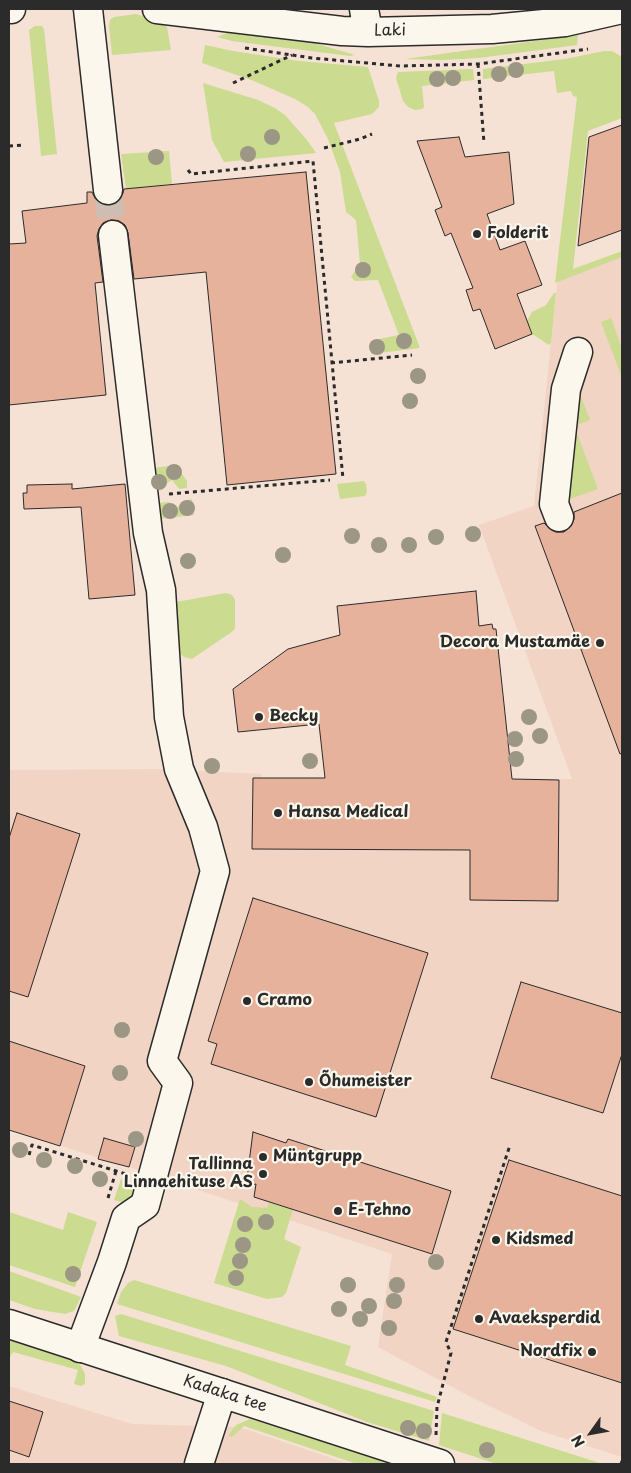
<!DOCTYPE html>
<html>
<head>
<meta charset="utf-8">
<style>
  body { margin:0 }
  #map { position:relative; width:631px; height:1473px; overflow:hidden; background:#f5e2d4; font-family:"Playpen Sans",sans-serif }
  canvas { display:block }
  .frame { position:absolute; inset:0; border:10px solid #2b2b2b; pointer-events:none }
  .north { position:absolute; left:566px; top:1408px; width:50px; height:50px; -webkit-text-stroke:4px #fbf7ec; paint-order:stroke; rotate:238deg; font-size:14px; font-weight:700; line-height:20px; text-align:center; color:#2b2b2b }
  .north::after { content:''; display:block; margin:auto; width:18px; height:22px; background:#2b2b2b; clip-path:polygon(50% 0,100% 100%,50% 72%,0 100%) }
</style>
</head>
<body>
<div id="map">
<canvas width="631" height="1473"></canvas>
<div class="frame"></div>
<div class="north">N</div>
</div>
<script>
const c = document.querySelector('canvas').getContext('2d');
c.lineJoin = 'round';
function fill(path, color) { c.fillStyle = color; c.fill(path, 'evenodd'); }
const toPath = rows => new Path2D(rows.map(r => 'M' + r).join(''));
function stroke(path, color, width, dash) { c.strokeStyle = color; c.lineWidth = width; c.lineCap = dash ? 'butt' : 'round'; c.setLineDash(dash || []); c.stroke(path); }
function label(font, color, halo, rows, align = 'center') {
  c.font = font + ' "Playpen Sans",sans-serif'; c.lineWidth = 4.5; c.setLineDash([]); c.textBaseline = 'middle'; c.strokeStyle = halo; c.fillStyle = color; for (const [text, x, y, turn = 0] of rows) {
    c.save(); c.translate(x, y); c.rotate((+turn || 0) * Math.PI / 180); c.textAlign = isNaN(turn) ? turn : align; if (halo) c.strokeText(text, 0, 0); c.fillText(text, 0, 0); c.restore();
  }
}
const built = toPath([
  [622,252,622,1457,541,1431,469,1396,378,1347,392,1254,129,1167,9,1130,9,770,162,769,261,774,261,778,572,779,479,525,534,506,558,275],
  [9,1386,132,1424,239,1427,349,1464,9,1464]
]);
const green = toPath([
  [136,14,159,21,167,27,171,50,112,55,109,26,110,20,114,17],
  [35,26,42,26,44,29,57,154,41,156,29,30],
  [232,31,293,40,294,37,355,55,350,56,232,41,217,37],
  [578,35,577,45,479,58,442,60,405,59],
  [205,45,233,51,299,61,368,67,379,101,379,107,372,114,334,123,420,348,371,354,371,342,374,340,399,335,378,280,355,281,351,277,360,263,356,220,346,212,340,172,328,139,315,114,308,107,295,99,254,81,202,63],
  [604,51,612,51,622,57,622,118,588,131,573,269,622,251,622,257,555,283,577,97,573,96,571,91,557,93,554,71,483,79,483,69,565,59],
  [473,69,474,80,422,86,424,107,422,109,415,110,408,107,403,101,396,78,398,72],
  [203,83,258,100,275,108,285,115,307,140,316,153,224,162,212,140],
  [169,151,172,184,126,189,121,154],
  [554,293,556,293,551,343,549,345,532,334,527,321,532,312,546,305],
  [611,318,622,349,622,378,601,322],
  [578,389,590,420,574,426,598,489,567,500,566,487],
  [176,465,187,481,187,488,179,489,172,480,155,491,153,468],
  [364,481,366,484,367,492,365,496,340,499,337,484],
  [192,499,194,515,159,519,156,503,169,502,175,509,187,500],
  [226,593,232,595,235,600,235,628,233,631,192,659,184,657,180,653,176,602],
  [121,1179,138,1184,135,1196,124,1203,114,1200],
  [240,1199,252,1207,267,1208,269,1202,293,1209,284,1239,301,1247,286,1293,282,1297,267,1299,214,1283],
  [9,1212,63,1230,68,1212,97,1222,75,1287,9,1265],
  [9,1271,81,1297,74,1311,65,1314,35,1309,9,1300],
  [134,1280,351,1346,345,1365,437,1397,435,1402,117,1304,121,1292,128,1283],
  [121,1314,434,1411,429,1441,367,1422,226,1366,119,1336,115,1316],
  [9,1340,74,1361,81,1366,85,1374,85,1384,81,1386,74,1384,78,1370,13,1352,9,1359],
  [442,1413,603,1464,497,1464,439,1445],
  [250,1419,395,1464,357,1464,244,1426,232,1437,228,1436,236,1425]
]);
const building = toPath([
  [622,125,622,230,578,246,589,137,622,125],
  [459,137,465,157,509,152,514,204,487,214,500,250,525,241,542,285,517,294,532,334,495,349,480,309,473,311,466,290,473,288,451,233,445,236,435,210,442,207,417,141,459,137],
  [306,172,336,474,227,485,206,272,134,279,128,233,125,225,119,221,111,220,103,223,99,229,97,236,103,282,95,283,106,395,9,405,9,244,26,243,22,211,87,203,87,192,92,192,96,200,102,204,109,206,118,202,122,196,124,189,306,172],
  [72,484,72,489,125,484,135,595,89,599,81,507,24,509,23,493,27,493,27,485,72,484],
  [622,493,622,753,620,754,535,526,544,523,550,529,556,532,564,532,571,526,574,519,574,512,622,493],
  [476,591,479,626,492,624,493,629,496,629,512,779,559,780,558,901,470,900,470,850,252,849,253,778,325,778,319,724,238,732,233,689,288,649,340,635,337,606,476,591],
  [17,813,80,834,28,997,9,991,9,838,17,813],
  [253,898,428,953,376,1117,211,1064,217,1044,208,1041,253,898],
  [521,982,622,1013,622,1054,603,1113,491,1078,521,982],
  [9,1041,85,1066,60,1146,9,1130,9,1041],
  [253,1132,286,1143,288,1139,451,1191,432,1254,254,1197,256,1184,246,1186,253,1132],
  [104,1138,135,1147,129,1167,98,1159,104,1138],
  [509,1160,622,1196,622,1383,453,1329,509,1160],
  [9,1401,43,1412,29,1457,9,1450,9,1401]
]);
const minorTunnel = toPath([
  [108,190,113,235]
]);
const path = toPath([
  [245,48,312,58,400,66,478,64,588,49],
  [478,64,484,143],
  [233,83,292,55],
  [9,146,23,145],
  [324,148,360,139,372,134],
  [188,170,191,174,313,161,343,479],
  [331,363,412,355],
  [169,494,330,480],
  [29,1155,32,1145,126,1174],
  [108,1198,116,1171],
  [436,1435,437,1407,451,1353,446,1342,510,1145],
  [621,1464,622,1461]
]);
const minor = toPath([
  [9,9,11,9],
  [88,9,108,190],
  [157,9,342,31,368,32,492,29,565,22,622,9],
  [364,9,368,32],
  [559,517,554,504,566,389,578,352],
  [80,1348,112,1262,126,1218,145,1205,178,1083,162,1061,215,871,203,827,179,769,169,717,161,590,148,533,113,235],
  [199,1464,222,1393]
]);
const major = toPath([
  [9,1324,440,1464]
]);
const trees = [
  [516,70],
  [499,74],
  [453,78],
  [437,79],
  [272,137],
  [248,154],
  [156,157],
  [363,270],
  [404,341],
  [377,347],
  [418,376],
  [410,401],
  [174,472],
  [159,482],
  [187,508],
  [170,511],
  [473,534],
  [352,536],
  [436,537],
  [379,545],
  [409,545],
  [283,555],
  [188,561],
  [529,717],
  [540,736],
  [515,739],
  [516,759],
  [310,761],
  [212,766],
  [122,1030],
  [120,1073],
  [136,1139],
  [20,1150],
  [44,1160],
  [75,1166],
  [100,1179],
  [266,1222],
  [245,1224],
  [243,1245],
  [240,1261],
  [436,1262],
  [73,1274],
  [236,1278],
  [348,1285],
  [397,1285],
  [394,1301],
  [369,1306],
  [339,1309],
  [360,1319],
  [389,1328],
  [408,1428],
  [424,1431],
  [487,1450]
];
const markers = [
  [477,234,5,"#2b2b2b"],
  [600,643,5,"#2b2b2b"],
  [259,717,5,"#2b2b2b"],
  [278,813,5,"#2b2b2b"],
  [247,1001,5,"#2b2b2b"],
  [309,1082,5,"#2b2b2b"],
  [263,1157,5,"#2b2b2b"],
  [263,1174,5,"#2b2b2b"],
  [338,1211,5,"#2b2b2b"],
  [496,1240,5,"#2b2b2b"],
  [479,1319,5,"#2b2b2b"],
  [592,1352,5,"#2b2b2b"]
];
const streetNames = [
  ["Laki",390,31,-1],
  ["Kadaka tee",225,1394,18]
];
const poiNames = [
  ["Folderit",487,234],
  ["Decora Mustamäe",590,643,"right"],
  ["Becky",269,717],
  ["Hansa Medical",288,813],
  ["Cramo",257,1001],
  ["Õhumeister",319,1082],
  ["Müntgrupp",273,1157],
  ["Tallinna",253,1165,"right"],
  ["Linnaehituse AS",253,1183,"right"],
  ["E-Tehno",348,1211],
  ["Kidsmed",506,1240],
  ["Avaeksperdid",489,1319],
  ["Nordfix",582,1352,"right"]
];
fill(built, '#f1d4c3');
fill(green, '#cbdb8f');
fill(building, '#e7b29b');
stroke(building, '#2b2b2b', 1);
stroke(minorTunnel, '#cdbdb2', 28, [28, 14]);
stroke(minor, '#2b2b2b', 31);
stroke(major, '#2b2b2b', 31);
stroke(path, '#2b2b2b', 3, [4, 4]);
stroke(minor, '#fbf7ec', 28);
stroke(major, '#fbf7ec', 28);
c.fillStyle = '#9c9685';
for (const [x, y] of trees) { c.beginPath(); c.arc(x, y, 8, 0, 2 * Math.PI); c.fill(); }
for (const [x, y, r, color] of markers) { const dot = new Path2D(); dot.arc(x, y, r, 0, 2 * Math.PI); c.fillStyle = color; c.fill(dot); stroke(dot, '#fbf7ec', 2); }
label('16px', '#2b2b2b', '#fbf7ec', streetNames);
label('bold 16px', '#2b2b2b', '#fbf7ec', poiNames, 'left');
</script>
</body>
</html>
